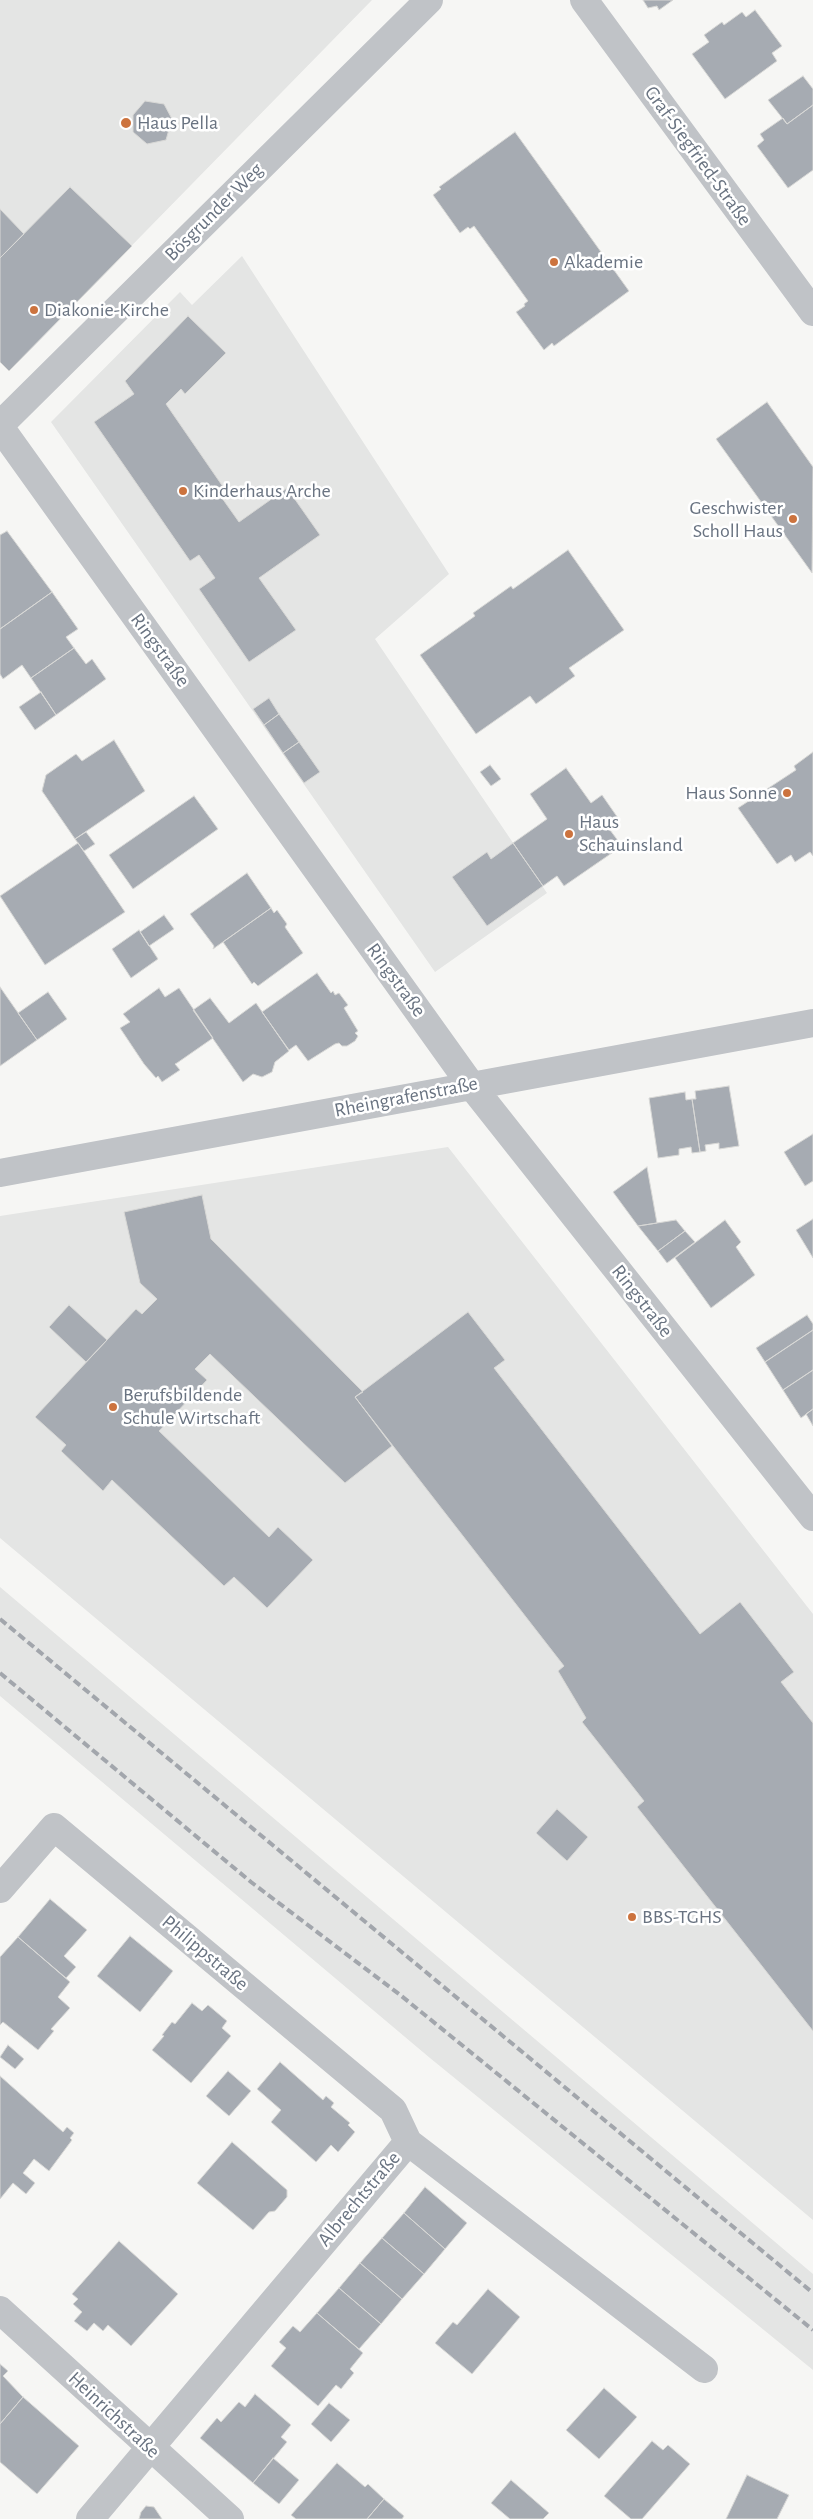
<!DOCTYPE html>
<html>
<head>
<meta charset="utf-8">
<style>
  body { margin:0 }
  canvas { display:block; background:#f6f6f4 }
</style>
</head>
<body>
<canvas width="813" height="2519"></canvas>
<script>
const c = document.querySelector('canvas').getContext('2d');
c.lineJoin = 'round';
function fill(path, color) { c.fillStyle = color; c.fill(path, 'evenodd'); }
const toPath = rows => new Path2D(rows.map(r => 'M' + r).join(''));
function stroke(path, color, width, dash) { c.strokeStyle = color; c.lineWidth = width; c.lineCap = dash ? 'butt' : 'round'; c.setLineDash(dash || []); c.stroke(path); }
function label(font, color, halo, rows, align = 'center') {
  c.font = font + ' "Alegreya Sans",sans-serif'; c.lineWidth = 5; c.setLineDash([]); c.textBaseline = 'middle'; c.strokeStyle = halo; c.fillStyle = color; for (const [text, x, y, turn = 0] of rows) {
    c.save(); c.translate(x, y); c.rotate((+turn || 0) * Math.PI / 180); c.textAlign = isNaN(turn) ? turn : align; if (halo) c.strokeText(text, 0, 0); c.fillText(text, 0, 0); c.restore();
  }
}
const built = toPath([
  [0,0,372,0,9,371,0,362],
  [242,256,449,574,375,639,547,893,435,972,51,422,180,292,192,305],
  [448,1147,813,1614,813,2220,0,1538,0,1216],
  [0,1587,813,2274,813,2370,430,2058,0,1696]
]);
const building = toPath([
  [643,0,673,0,659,10,657,6,648,8,643,0],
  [755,10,782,46,772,53,777,61,725,99,692,54,709,42,704,35,722,22,724,25,742,12,746,17,755,10],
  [803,76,813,89,813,105,787,124,768,100,803,76],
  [145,101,164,104,172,119,166,140,147,144,133,132,133,115,145,101],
  [813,105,813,170,788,188,757,146,764,140,760,134,783,118,787,124,813,105],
  [515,132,629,291,554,346,552,343,544,350,516,312,525,306,524,304,528,301,474,226,470,229,468,227,460,233,433,195,441,189,439,187,515,132],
  [70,187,132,246,9,371,0,362,0,258,70,187],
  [0,209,24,234,0,258,0,209],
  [188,316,226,353,185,394,181,389,166,404,228,494,222,498,239,522,287,488,320,535,259,578,296,630,249,662,199,589,215,578,199,555,190,561,94,422,134,394,125,381,188,316],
  [767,402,813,467,812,573,716,439,767,402],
  [7,531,52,592,0,629,0,535,7,531],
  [568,550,624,630,569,668,575,676,536,704,530,696,476,734,420,655,475,616,473,613,511,586,513,589,568,550],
  [52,592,78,629,66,637,74,648,31,678,22,665,3,679,0,674,0,629,52,592],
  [74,648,86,664,92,659,106,679,56,715,31,678,74,648],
  [41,692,56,715,35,730,19,707,41,692],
  [269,698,279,714,264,725,253,709,269,698],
  [279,714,299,742,283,753,264,725,279,714],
  [114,740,145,791,75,839,42,791,46,775,76,754,82,761,114,740],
  [299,742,320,772,304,783,283,753,299,742],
  [813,752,813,856,810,852,795,862,791,855,777,864,738,808,796,770,794,766,813,752],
  [490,765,501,779,491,786,480,772,490,765],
  [566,768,591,803,602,795,618,818,607,826,622,846,564,886,557,876,543,886,513,843,547,819,530,794,566,768],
  [194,796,218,829,133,889,109,855,194,796],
  [86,832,95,844,84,851,75,839,86,832],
  [78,843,125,912,45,965,0,896,78,843],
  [513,843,543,886,487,926,452,877,487,852,491,859,513,843],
  [247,873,271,908,213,949,214,946,190,914,247,873],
  [271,908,274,913,277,910,287,924,285,927,303,953,258,986,254,982,252,984,223,942,271,908],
  [164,915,174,929,149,946,140,932,164,915],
  [139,930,158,959,131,978,112,949,139,930],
  [317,973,331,993,333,991,335,995,339,993,348,1005,344,1008,358,1031,355,1033,358,1036,355,1041,347,1046,342,1046,339,1043,335,1044,308,1061,296,1045,289,1050,262,1012,317,973],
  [0,987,37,1040,0,1066,0,987],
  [159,988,165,997,179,988,213,1038,177,1063,175,1064,180,1070,162,1082,158,1076,156,1078,144,1064,120,1028,130,1022,123,1014,159,988],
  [48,992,67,1019,37,1040,18,1013,48,992],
  [210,998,229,1023,256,1003,289,1051,275,1062,272,1072,262,1077,253,1074,243,1082,193,1010,210,998],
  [729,1086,739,1146,719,1149,719,1143,705,1145,706,1151,700,1152,692,1099,696,1099,695,1091,729,1086],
  [685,1092,686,1100,692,1099,700,1152,692,1153,691,1147,679,1149,679,1155,658,1158,649,1098,685,1092],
  [813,1134,813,1181,805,1186,784,1152,813,1134],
  [647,1167,657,1223,638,1226,613,1192,647,1167],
  [202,1195,211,1239,363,1392,355,1397,392,1446,345,1483,210,1354,195,1369,207,1380,159,1431,269,1537,278,1527,313,1560,267,1608,234,1577,224,1586,112,1480,103,1491,61,1451,66,1445,35,1417,136,1309,142,1314,157,1299,140,1283,124,1212,202,1195],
  [813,1219,813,1258,796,1230,813,1219],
  [676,1220,685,1231,658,1251,638,1226,676,1220],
  [725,1220,741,1242,736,1247,755,1275,711,1308,675,1258,725,1220],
  [685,1231,695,1242,667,1263,658,1251,685,1231],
  [69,1305,107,1340,86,1362,49,1327,69,1305],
  [468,1312,505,1360,494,1368,700,1634,740,1602,794,1672,781,1682,813,1723,813,2031,637,1807,644,1801,582,1722,586,1718,558,1671,564,1666,355,1397,468,1312],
  [807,1315,813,1324,813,1330,765,1362,756,1348,807,1315],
  [813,1330,813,1370,783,1390,765,1362,813,1330],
  [813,1370,813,1409,801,1418,783,1390,813,1370],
  [813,1409,813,1426,806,1414,813,1409],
  [557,1809,588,1837,567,1861,536,1833,557,1809],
  [50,1899,87,1930,64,1956,76,1967,66,1978,18,1937,50,1899],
  [130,1936,173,1971,140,2012,97,1976,130,1936],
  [18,1937,70,1982,58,1997,70,2008,51,2029,54,2031,38,2050,3,2022,0,2025,0,1957,18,1937],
  [192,2003,202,2011,208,2005,227,2021,222,2028,231,2036,191,2083,152,2050,164,2036,162,2035,172,2022,175,2024,192,2003],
  [8,2045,24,2059,15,2069,0,2057,8,2045],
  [280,2062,323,2100,326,2096,334,2103,331,2107,350,2123,348,2125,355,2132,338,2152,331,2145,316,2162,271,2122,281,2110,257,2089,280,2062],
  [228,2071,251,2091,229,2116,206,2096,228,2071],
  [0,2076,63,2132,67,2127,74,2133,70,2138,72,2140,49,2171,34,2159,23,2173,35,2183,26,2194,13,2183,0,2199,0,2076],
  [232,2142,287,2190,287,2197,275,2211,269,2212,253,2230,197,2183,232,2142],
  [425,2187,467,2223,445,2249,404,2213,425,2187],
  [404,2213,445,2249,424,2274,382,2238,404,2213],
  [382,2238,424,2274,402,2299,360,2263,382,2238],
  [119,2241,178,2294,131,2346,108,2325,103,2331,94,2323,87,2331,74,2321,82,2312,73,2304,78,2299,72,2294,119,2241],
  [360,2263,402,2299,381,2324,339,2288,360,2263],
  [339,2288,381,2324,359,2349,317,2313,339,2288],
  [488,2289,520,2317,472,2374,435,2343,453,2322,457,2325,488,2289],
  [317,2313,363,2353,350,2369,354,2373,349,2379,341,2389,336,2385,318,2406,271,2366,286,2348,279,2342,293,2326,300,2332,317,2313],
  [0,2364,8,2371,3,2376,23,2397,0,2424,0,2364],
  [604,2388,637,2417,599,2459,566,2430,604,2388],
  [255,2394,291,2425,281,2437,287,2442,253,2483,200,2438,217,2418,221,2422,239,2402,245,2407,255,2394],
  [23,2397,79,2446,37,2494,0,2462,0,2424,23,2397],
  [329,2403,350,2420,331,2442,311,2424,329,2403],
  [652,2441,663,2450,668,2445,690,2464,642,2519,631,2519,604,2496,652,2441],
  [273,2458,299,2480,279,2504,253,2483,273,2458],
  [337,2463,365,2487,368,2484,384,2499,367,2519,296,2519,291,2515,337,2463],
  [747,2475,789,2495,777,2519,726,2519,747,2475],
  [511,2480,549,2513,543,2519,510,2519,491,2503,511,2480],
  [384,2499,404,2516,402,2519,367,2519,384,2499],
  [146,2506,154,2507,162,2519,139,2519,141,2512,146,2506]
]);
const minor = toPath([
  [584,0,813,312],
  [0,425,429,0],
  [0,427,471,1085,813,1517],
  [0,1173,813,1023],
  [0,1889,54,1827,393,2110,408,2142,704,2369],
  [0,2310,230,2519],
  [90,2519,408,2142]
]);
const rail = toPath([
  [0,1619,813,2293],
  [0,1673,251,1882,399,1994,813,2330]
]);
const markers = [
  [126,123,6,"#cc733e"],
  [554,262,5,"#cc733e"],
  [34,310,5,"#cc733e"],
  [183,491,5,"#cc733e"],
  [793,519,5,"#cc733e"],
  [787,793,5,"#cc733e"],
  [569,834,5,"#cc733e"],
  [113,1407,5,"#cc733e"],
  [632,1917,5,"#cc733e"]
];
const poiNames = [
  ["Haus Pella",137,123],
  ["Akademie",564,262],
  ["Diakonie-Kirche",44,310],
  ["Kinderhaus Arche",193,491],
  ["Geschwister",783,508,"right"],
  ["Scholl Haus",783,531,"right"],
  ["Haus Sonne",777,793,"right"],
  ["Haus",579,822],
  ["Schauinsland",579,845],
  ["Berufsbildende",123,1395],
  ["Schule Wirtschaft",123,1418],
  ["BBS-TGHS",642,1917]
];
const streetNames = [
  ["Graf-Siegfried-Straße",698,156,54],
  ["Bösgrunder Weg",214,212,-45],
  ["Ringstraße",160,650,54],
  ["Ringstraße",396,980,54],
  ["Rheingrafenstraße",406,1097,-11],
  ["Ringstraße",642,1301,52],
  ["Philippstraße",205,1953,40],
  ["Albrechtstraße",359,2199,-50],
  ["Heinrichstraße",114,2415,43]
];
fill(built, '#e4e5e4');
fill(building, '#a6abb2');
stroke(building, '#d8d8d6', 1);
stroke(minor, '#c0c3c7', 28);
stroke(rail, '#a2a6ac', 4, [8, 4]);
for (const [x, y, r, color] of markers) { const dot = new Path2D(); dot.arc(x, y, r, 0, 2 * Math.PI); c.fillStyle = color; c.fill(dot); stroke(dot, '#fff', 2); }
label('20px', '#697381', '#fff', poiNames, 'left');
label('20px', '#697381', '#fff', streetNames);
</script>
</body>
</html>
